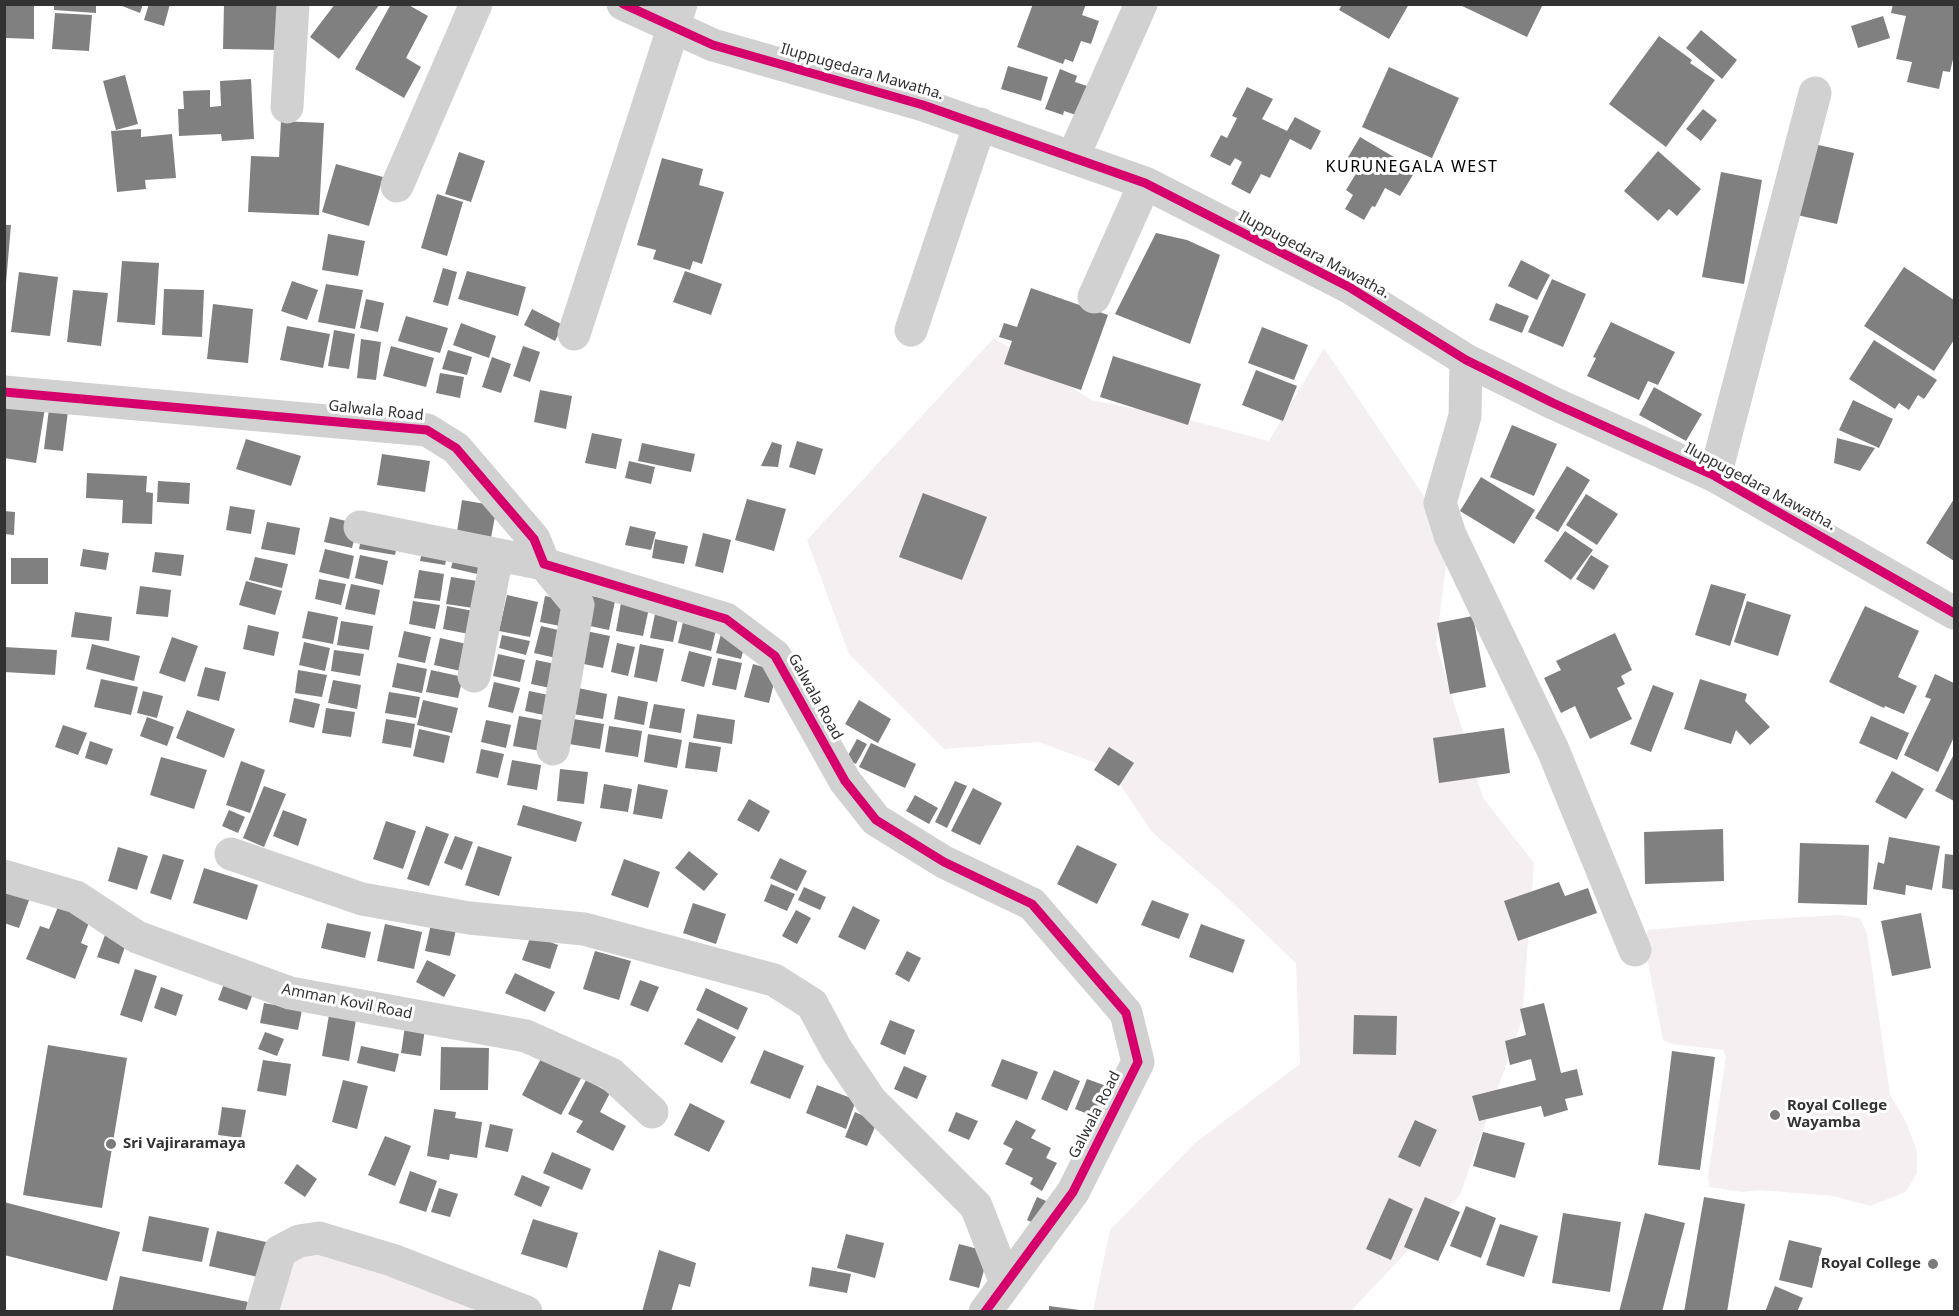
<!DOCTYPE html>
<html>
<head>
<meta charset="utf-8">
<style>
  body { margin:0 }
  #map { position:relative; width:1959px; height:1316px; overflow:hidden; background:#fff; font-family:"Noto Sans",sans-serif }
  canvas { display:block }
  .frame { position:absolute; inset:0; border:6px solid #323232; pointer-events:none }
</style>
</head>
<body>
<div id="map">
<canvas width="1959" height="1316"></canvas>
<div class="frame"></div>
</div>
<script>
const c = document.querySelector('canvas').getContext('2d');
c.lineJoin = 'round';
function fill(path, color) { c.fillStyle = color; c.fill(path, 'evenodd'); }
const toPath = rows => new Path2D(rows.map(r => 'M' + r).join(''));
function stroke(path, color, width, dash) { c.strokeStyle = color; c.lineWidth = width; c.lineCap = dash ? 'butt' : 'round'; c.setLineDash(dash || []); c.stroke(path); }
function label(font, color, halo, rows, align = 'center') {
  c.font = font + ' "Noto Sans",sans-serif'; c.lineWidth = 6; c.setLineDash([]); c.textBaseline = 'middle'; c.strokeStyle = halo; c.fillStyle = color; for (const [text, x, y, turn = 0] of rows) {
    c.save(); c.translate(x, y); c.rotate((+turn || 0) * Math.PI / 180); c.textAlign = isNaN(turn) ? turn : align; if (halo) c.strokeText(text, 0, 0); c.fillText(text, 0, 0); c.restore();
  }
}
const green = toPath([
  [994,338,1091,400,1182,418,1269,441,1324,348,1450,535,1436,644,1483,798,1534,863,1522,1020,1460,1195,1351,1311,1093,1311,1110,1230,1195,1143,1300,1064,1296,963,1219,890,1151,831,1109,768,1039,742,944,749,849,654,807,540],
  [1839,915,1860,918,1867,934,1890,1095,1905,1120,1917,1151,1917,1173,1906,1192,1870,1206,1833,1196,1760,1190,1742,1192,1709,1187,1708,1176,1726,1056,1723,1050,1673,1044,1663,1040,1644,942,1648,930,1767,919],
  [332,1253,488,1312,265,1312,285,1257]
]);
const building = toPath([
  [6,4,34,4,34,39,6,38],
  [54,4,96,4,96,13,54,10],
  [117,4,143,4,140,13],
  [149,4,170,4,164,26,144,20],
  [224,4,282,4,280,50,223,49],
  [335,4,380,4,339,59,310,37],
  [391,4,407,4,428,16,406,58,421,67,404,98,355,69],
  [1033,4,1086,4,1082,15,1099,21,1091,44,1081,41,1073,62,1065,59,1063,64,1017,47],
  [1342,4,1409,4,1389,39,1339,10],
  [1458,4,1543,4,1527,37],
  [1893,4,1954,4,1954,55,1950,72,1943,71,1939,89,1907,82,1912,62,1896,59,1906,16,1891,13],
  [55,13,92,15,89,51,52,49],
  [1883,16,1890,38,1858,48,1851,26],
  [1701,30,1737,60,1722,79,1686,48],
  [1659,36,1692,60,1690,63,1715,80,1666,147,1609,104],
  [1008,66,1048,77,1041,101,1001,89],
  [1389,67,1459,98,1432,158,1362,127],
  [1060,69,1077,76,1075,82,1087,86,1076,115,1064,111,1063,115,1045,109],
  [125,75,138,124,116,130,103,81],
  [251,79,254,139,222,141,221,134,179,136,178,109,184,109,183,91,210,90,210,107,221,106,220,81],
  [1247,87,1273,99,1262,119,1287,131,1295,117,1321,131,1311,150,1290,139,1270,178,1261,174,1250,194,1231,184,1242,162,1235,158,1230,166,1210,156,1221,135,1227,138,1237,118,1232,116],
  [1703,109,1717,120,1701,141,1686,129],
  [281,121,324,123,319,215,248,212,251,156,279,157],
  [141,129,141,137,172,134,176,178,145,180,146,189,117,192,111,131],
  [1360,137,1416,170,1400,196,1385,188,1375,207,1372,206,1364,220,1345,209,1353,195,1346,190,1357,172,1344,164],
  [1814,144,1854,153,1837,224,1797,215],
  [1658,151,1701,189,1677,216,1669,209,1658,221,1624,191],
  [459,152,485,161,471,202,445,194],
  [662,158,703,169,699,185,724,192,702,264,693,261,690,270,653,259,656,250,637,245],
  [336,164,383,177,369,226,322,212],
  [1721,172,1762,180,1744,284,1702,277],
  [437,194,463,202,447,256,421,248],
  [4,225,11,225,6,283,4,283],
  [1156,233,1187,240,1220,255,1190,344,1115,314],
  [328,234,365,241,358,276,322,270],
  [1521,260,1550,275,1537,300,1508,286],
  [122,261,159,263,155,325,117,322],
  [1904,267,1954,300,1954,340,1934,371,1864,326],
  [443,268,457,272,448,306,433,302],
  [467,271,526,287,518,316,458,299],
  [685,271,722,284,711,315,673,302],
  [19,272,58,277,50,336,11,332],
  [1552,279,1586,294,1563,347,1528,332],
  [292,281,318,290,307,320,281,311],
  [326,284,363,290,355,329,318,322],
  [1031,288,1108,315,1081,390,1004,364,1012,341,999,337,1004,323,1017,327],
  [164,289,204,290,202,337,162,335],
  [73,290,108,293,101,346,67,342],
  [366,299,384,303,378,332,360,328],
  [1496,303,1529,316,1522,333,1489,320],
  [213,304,253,309,248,363,207,359],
  [532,309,563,325,555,341,524,325],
  [406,316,448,328,440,353,398,341],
  [1611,322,1675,352,1658,385,1648,381,1639,400,1587,376,1596,358,1593,357],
  [461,323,496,336,489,358,453,345],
  [287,326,330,334,323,368,280,360],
  [1262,327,1308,345,1294,380,1248,363],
  [334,330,355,334,349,369,328,366],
  [361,339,381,342,376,380,357,378],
  [1874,340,1937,380,1924,399,1918,395,1909,410,1899,403,1895,409,1849,379],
  [391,346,434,358,426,387,383,376],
  [523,346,540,352,530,382,513,376],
  [448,350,472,357,467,375,442,369],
  [1113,356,1201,384,1188,425,1100,397],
  [492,357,511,364,501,393,482,387],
  [1256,370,1297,386,1283,421,1242,405],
  [440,373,464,377,460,398,436,393],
  [1654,387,1702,414,1686,441,1639,415],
  [540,390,572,396,566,429,534,422],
  [1853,400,1893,419,1879,448,1839,430],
  [4,401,45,408,36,463,4,458],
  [50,401,69,403,63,451,44,449],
  [1512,425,1557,444,1534,496,1490,477],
  [592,433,622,439,616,469,585,463],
  [1837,438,1875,448,1860,471,1834,463],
  [246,439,301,456,291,486,236,469],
  [797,441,823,449,815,475,789,467],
  [772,442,782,445,778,467,761,466],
  [642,443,695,454,691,472,638,461],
  [382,454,430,461,425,492,377,485],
  [629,461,655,467,651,484,625,478],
  [1567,466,1590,480,1558,532,1535,518],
  [87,473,147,476,146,492,153,493,152,524,122,523,123,500,86,498],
  [1481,477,1535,510,1514,544,1460,511],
  [158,481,190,483,189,504,157,502],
  [923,493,987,517,962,580,899,557],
  [1586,494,1618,514,1597,545,1566,525],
  [747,499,786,509,774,551,735,540],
  [1954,499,1954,561,1926,543],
  [462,500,497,506,490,543,456,538],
  [230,506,255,510,251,534,226,530],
  [4,511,15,512,14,535,4,534],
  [330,517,358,524,352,548,324,542],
  [267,522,300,528,295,555,261,549],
  [364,523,400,529,395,555,359,549],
  [630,526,656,532,651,550,625,545],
  [1565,531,1593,550,1571,580,1544,561],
  [426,533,451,538,445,565,420,561],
  [703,533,731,540,723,573,695,566],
  [655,539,688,546,684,564,652,558],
  [457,546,486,576,451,568],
  [83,549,109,553,106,570,80,566],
  [325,549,354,556,349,579,319,572],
  [155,552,184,555,181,576,152,572],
  [360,555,388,561,383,585,355,578],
  [1591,555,1609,566,1594,590,1576,579],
  [255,557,288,564,282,588,249,580],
  [11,558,48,558,48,584,11,584],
  [419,570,444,574,440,601,414,598],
  [451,577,484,582,480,609,446,604],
  [319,579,346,584,341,605,315,599],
  [246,581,282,591,275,615,239,605],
  [351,584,380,590,375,615,345,609],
  [1711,584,1746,594,1730,646,1695,635],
  [140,586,171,590,168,617,136,614],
  [507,595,538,602,530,637,499,631],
  [545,596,575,602,570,628,540,622],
  [592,596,615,601,609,630,585,625],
  [413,601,440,605,435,629,409,624],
  [1747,601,1791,615,1778,656,1734,642],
  [621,603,649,608,643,636,616,631],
  [447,606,479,612,474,635,443,629],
  [1865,606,1919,631,1898,677,1917,686,1904,714,1885,706,1884,708,1829,682],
  [656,609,679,614,673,642,650,638],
  [308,611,338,617,333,644,302,638],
  [75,612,112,617,109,641,71,637],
  [1473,616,1486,687,1450,694,1437,623],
  [341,621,373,626,369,650,337,645],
  [683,622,716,630,711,651,678,643],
  [248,625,279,632,274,656,243,649],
  [541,626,571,633,565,660,534,653],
  [404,631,431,637,425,663,398,657],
  [586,631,610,636,603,668,579,663],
  [1615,633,1632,670,1621,676,1625,684,1617,688,1632,719,1590,739,1575,706,1561,713,1544,678,1561,670,1556,661],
  [721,634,746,641,741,659,716,653],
  [502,635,530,641,526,655,499,648],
  [172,637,198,646,185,682,159,673],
  [440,638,471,645,465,672,434,665],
  [304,642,330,648,325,671,299,665],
  [617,643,635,647,628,676,611,672],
  [92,644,140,656,134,681,86,669],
  [640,644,664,649,657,682,634,677],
  [4,647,57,650,55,675,4,672],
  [334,650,364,654,360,676,331,671],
  [689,651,712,657,704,687,681,681],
  [498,654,525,660,520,682,493,676],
  [718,658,742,663,736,690,712,685],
  [536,660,560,665,555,689,531,684],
  [397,663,427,669,422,693,392,687],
  [753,664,777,671,769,703,744,697],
  [205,667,226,672,219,701,197,696],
  [298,670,327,675,322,697,295,693],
  [431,670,463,677,458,698,426,692],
  [1935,674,1954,683,1954,737,1938,772,1904,755,1931,699,1925,697],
  [101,679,138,687,131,715,94,707],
  [1700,679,1747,694,1745,701,1770,727,1750,745,1736,730,1731,744,1684,729],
  [333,680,361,685,357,709,328,703],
  [494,682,520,688,513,713,488,707],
  [1653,685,1674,693,1651,752,1630,744],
  [578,688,607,694,603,719,573,714],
  [143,691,163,696,157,718,137,713],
  [529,691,558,697,553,717,525,711],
  [389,692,420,697,416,718,385,713],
  [618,696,648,702,644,725,614,719],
  [294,698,320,704,314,728,289,722],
  [423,700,458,708,452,733,417,725],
  [859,700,891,719,878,743,845,724],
  [654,704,685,709,681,733,649,728],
  [326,708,355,712,351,737,322,733],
  [187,710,235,729,224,758,176,738],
  [697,714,735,720,732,744,693,738],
  [519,716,552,722,546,752,513,746],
  [1871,716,1909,733,1897,760,1859,743],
  [147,717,174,727,167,746,140,736],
  [386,719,415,724,411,748,382,743],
  [574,719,604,724,600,749,569,744],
  [486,720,511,725,506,748,481,742],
  [63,725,87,733,78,755,55,747],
  [609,726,642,731,638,757,605,752],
  [1504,728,1510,773,1439,783,1433,738],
  [419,729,450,736,444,763,413,756],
  [648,734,682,740,677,768,644,762],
  [857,739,867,744,856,764,846,759],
  [90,741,113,749,107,765,85,758],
  [689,742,721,747,717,772,685,768],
  [871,743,916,764,905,788,859,767],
  [1109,747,1134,763,1119,786,1094,770],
  [481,749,504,754,498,778,476,773],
  [1954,754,1954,801,1935,791],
  [161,757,207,770,194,809,150,795],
  [512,760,541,765,537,790,507,785],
  [241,761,265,770,250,813,226,805],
  [560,769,588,772,584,804,557,801],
  [1892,771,1924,789,1906,819,1875,802],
  [955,781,967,786,947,828,935,822],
  [604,784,632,789,628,812,600,808],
  [638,784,668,790,662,819,633,814],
  [264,786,286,794,264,847,243,838],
  [973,788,1002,803,980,845,951,831],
  [915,795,938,808,929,824,906,811],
  [749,799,770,811,759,832,737,820],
  [523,805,582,822,576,842,517,825],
  [229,810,245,817,238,833,222,826],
  [283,810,307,819,298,846,273,836],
  [386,821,416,831,403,869,373,859],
  [426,826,449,834,429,886,407,879],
  [1723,829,1724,881,1645,884,1644,832],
  [455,836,473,842,462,870,444,863],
  [1889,837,1940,846,1932,890,1906,885,1905,895,1873,889,1878,862,1884,864],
  [1800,843,1869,845,1867,905,1798,903],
  [1077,845,1117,864,1097,904,1057,884],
  [478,846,512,857,499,896,465,885],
  [118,847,148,856,137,890,108,881],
  [689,851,718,874,704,891,675,868],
  [163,854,184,860,171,900,150,893],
  [1945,854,1954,855,1954,890,1942,888],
  [780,858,807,871,797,891,770,878],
  [624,859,660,872,648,908,611,895],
  [204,868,258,885,247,920,193,903],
  [4,882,32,892,19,928,4,923],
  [1559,882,1565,896,1588,888,1597,913,1518,941,1504,901],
  [771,884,795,894,787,911,764,901],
  [804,887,826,897,820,910,798,900],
  [1152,900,1189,914,1179,939,1141,925],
  [60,902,92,915,81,943,88,946,75,979,26,959,40,926,49,929],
  [693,903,726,914,716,944,683,933],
  [853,906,880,920,865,950,838,937],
  [796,910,811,918,797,944,782,936],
  [1921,913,1931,968,1892,976,1881,921],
  [327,923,371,932,365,958,321,948],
  [385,924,422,932,414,969,377,961],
  [431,924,456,930,450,956,425,951],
  [1201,924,1245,940,1233,973,1189,957],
  [105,935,127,941,119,964,97,957],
  [531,935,558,945,550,969,522,960],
  [595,951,631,961,619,1000,583,989],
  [907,951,921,958,909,982,895,974],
  [427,960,456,975,444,997,416,982],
  [135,969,157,976,142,1022,120,1015],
  [515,973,555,992,545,1012,505,993],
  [640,980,659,987,648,1012,630,1005],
  [225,981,254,991,247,1010,218,1000],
  [161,987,183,995,176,1016,154,1008],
  [706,988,748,1008,738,1030,696,1010],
  [264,1003,302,1010,298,1030,260,1023],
  [1544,1003,1561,1073,1577,1069,1583,1095,1565,1099,1568,1110,1544,1117,1541,1106,1479,1121,1472,1096,1536,1080,1531,1059,1510,1065,1505,1041,1526,1035,1520,1009],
  [330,1009,357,1014,349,1061,322,1056],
  [1354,1015,1397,1016,1396,1055,1353,1054],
  [698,1018,736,1037,722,1063,684,1044],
  [890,1020,915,1030,905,1055,880,1044],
  [405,1026,425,1029,421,1056,401,1053],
  [265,1032,284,1039,277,1056,258,1049],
  [48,1045,127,1058,102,1208,23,1195],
  [361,1046,399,1054,395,1072,357,1063],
  [441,1047,489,1048,488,1090,440,1090],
  [764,1050,804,1066,790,1099,750,1083],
  [545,1051,585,1071,561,1115,522,1095],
  [1672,1051,1715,1057,1700,1170,1658,1165],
  [1002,1059,1038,1072,1027,1100,991,1086],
  [263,1060,291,1064,286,1096,257,1091],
  [904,1066,927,1076,917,1099,894,1089],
  [1054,1070,1080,1081,1067,1111,1041,1099],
  [1087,1079,1112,1088,1101,1119,1075,1109],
  [343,1080,368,1086,357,1129,332,1122],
  [586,1080,610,1093,600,1112,626,1126,613,1151,576,1132,583,1121,568,1114],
  [817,1085,856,1100,846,1129,806,1113],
  [690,1103,725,1121,709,1152,674,1135],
  [222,1107,246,1110,241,1138,218,1135],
  [434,1109,456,1112,455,1118,482,1122,477,1158,450,1154,449,1160,427,1156],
  [855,1112,877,1122,867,1146,845,1137],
  [956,1112,978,1121,969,1140,948,1131],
  [1016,1120,1036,1130,1031,1138,1051,1148,1046,1158,1057,1163,1042,1191,1030,1184,1033,1178,1005,1164,1013,1149,1003,1144],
  [1415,1120,1437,1130,1420,1167,1398,1157],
  [490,1124,513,1129,508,1152,485,1147],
  [1483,1132,1525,1143,1515,1178,1473,1166],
  [385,1136,411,1146,395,1186,368,1175],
  [552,1152,591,1169,582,1190,543,1173],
  [297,1164,317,1179,305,1197,284,1183],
  [410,1171,437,1181,426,1212,399,1203],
  [522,1175,550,1187,541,1207,514,1195],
  [439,1188,458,1194,450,1217,431,1212],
  [1037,1197,1053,1204,1042,1227,1027,1220],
  [1425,1197,1460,1212,1438,1261,1404,1247],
  [1704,1197,1745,1204,1727,1312,1684,1312],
  [1389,1198,1413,1209,1391,1260,1366,1249],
  [4,1202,120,1232,107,1281,4,1255],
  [1466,1206,1496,1218,1481,1258,1450,1246],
  [1563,1213,1621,1222,1610,1292,1552,1283],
  [1645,1213,1685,1223,1662,1312,1619,1312],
  [149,1216,209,1228,202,1262,142,1251],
  [533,1219,578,1233,567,1268,521,1254],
  [1500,1224,1538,1236,1524,1277,1486,1265],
  [217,1231,275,1244,267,1279,209,1266],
  [846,1234,884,1243,875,1278,837,1268],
  [1789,1240,1822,1248,1812,1288,1779,1280],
  [959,1244,989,1252,979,1288,949,1280],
  [659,1250,696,1263,690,1287,679,1284,671,1312,642,1312],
  [812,1267,851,1274,847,1293,809,1286],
  [120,1276,248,1302,246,1312,112,1312],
  [1775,1286,1803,1298,1797,1312,1765,1312],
  [1049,1306,1080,1310,1080,1312,1049,1312]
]);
const minor = toPath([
  [623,4,713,45,923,105,1145,183,1349,287,1466,360,1553,403,1715,476,1954,613],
  [287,107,293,4],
  [1073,157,1141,4],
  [397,186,476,4],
  [1094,297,1145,183],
  [911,330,980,124],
  [574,334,681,4],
  [1466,360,1465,416,1440,503,1450,535,1553,750,1635,950],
  [4,392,427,430,456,448,534,539,544,564,726,619,775,656,845,781,876,820,944,862,1032,904,1126,1013,1138,1062,1073,1192,985,1312],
  [1715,476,1815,93],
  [360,527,544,564,578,605,553,749],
  [474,676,497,555],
  [231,854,362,899,469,918,584,929,774,980,812,1004,836,1049,871,1101,976,1206,1006,1283],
  [4,876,76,897,137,937,290,993,526,1036,611,1074,652,1112],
  [262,1312,280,1251,299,1241,319,1238,392,1260,526,1312]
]);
const cycleway = toPath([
  [623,4,713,45,923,105,1145,183,1349,287,1466,360,1553,403,1715,476,1954,613],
  [4,392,427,430,456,448,534,539,544,564,726,619,775,656,845,781,876,820,944,862,1032,904,1126,1013,1138,1062,1073,1192,985,1312]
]);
const markers = [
  [1775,1115,6,"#7a7a7a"],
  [111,1144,6,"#7a7a7a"],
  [1933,1264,6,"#7a7a7a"]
];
const streetNames = [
  ["Iluppugedara Mawatha.",862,72,16],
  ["Iluppugedara Mawatha.",1314,255,28],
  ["Galwala Road",376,411,6],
  ["Iluppugedara Mawatha.",1760,487,28],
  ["Galwala Road",815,697,61],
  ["Amman Kovil Road",347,1002,11],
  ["Galwala Road",1095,1115,-63]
];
const poiNames = [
  ["Royal College",1787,1106],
  ["Wayamba",1787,1123],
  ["Sri Vajiraramaya",123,1144],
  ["Royal College",1921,1264,"right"]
];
const neighbourhoodNames = [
  ["KURUNEGALA WEST",1412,167]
];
fill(green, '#f5eff1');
fill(building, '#808080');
stroke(minor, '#d1d1d1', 33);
stroke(cycleway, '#d6006c', 9);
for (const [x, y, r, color] of markers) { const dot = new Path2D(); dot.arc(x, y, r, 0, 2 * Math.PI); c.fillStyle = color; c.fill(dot); stroke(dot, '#fff', 2); }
label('15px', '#323232', '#fff', streetNames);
label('bold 15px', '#323232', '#fff', poiNames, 'left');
c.letterSpacing = '1.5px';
label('16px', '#000', '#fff', neighbourhoodNames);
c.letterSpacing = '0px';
</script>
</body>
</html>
